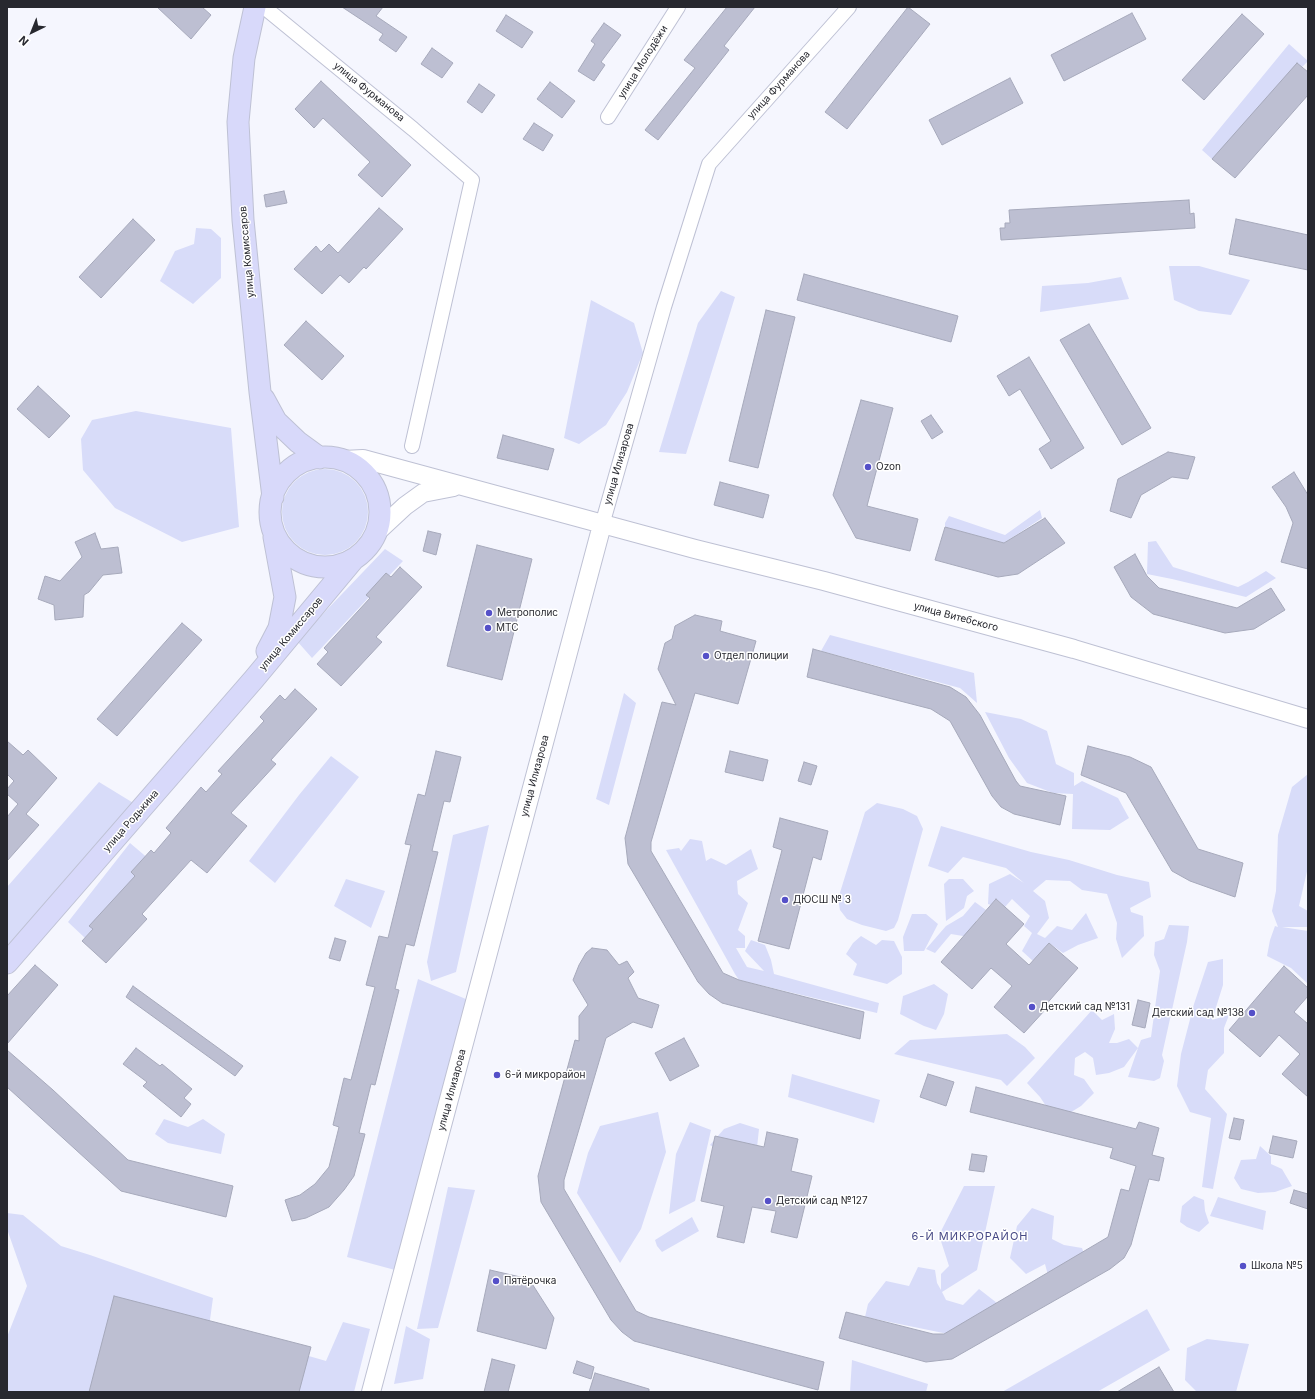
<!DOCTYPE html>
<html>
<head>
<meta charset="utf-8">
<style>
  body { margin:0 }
  #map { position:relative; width:1315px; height:1399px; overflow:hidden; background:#f5f6fe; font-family:Inter,sans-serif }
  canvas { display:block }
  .frame { position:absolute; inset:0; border:8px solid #27282f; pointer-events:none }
  .north { position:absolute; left:12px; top:12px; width:40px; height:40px; -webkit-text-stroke:3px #fff; paint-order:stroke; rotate:223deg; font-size:11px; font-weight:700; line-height:16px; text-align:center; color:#27282f }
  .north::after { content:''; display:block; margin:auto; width:14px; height:18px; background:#27282f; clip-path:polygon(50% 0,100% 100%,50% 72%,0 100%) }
</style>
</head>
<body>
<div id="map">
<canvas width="1315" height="1399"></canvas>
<div class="frame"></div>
<div class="north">N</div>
</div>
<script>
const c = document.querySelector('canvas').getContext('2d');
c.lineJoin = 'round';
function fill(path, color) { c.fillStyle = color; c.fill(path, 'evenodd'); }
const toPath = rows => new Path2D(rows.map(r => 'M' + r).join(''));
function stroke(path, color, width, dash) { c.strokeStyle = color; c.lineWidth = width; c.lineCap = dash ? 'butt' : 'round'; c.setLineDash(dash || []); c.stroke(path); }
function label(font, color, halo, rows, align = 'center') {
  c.font = font + ' Inter,sans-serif'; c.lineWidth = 3; c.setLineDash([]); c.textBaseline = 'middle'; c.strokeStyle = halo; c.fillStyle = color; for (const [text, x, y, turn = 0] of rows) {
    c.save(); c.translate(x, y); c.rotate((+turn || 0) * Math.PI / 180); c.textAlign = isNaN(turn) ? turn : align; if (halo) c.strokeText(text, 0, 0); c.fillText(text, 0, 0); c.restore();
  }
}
const green = toPath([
  [1289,44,1308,61,1212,159,1202,150],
  [196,228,211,229,221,238,221,278,193,304,160,281,175,251,194,244],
  [1169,266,1199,266,1250,280,1231,315,1199,311,1174,300],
  [1121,277,1129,299,1040,312,1042,286,1088,283],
  [721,291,735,297,686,454,659,452,698,323],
  [591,300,634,323,643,353,627,392,606,425,579,444,564,438],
  [136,411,231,428,239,527,182,542,115,508,83,470,81,439,92,420],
  '282 512a43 43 0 1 1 86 0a43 43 0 1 1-86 0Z',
  [1040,510,1042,518,1004,543,945,527,945,523,949,516,1005,535],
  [1156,541,1173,567,1238,587,1248,582,1266,571,1276,578,1246,597,1172,579,1147,574,1148,542],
  [385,549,403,561,312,658,297,641],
  [830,635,974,673,977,703,960,688,821,651],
  [624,693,636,703,609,805,596,799],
  [985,712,1021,719,1047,731,1056,764,1074,773,1074,786,1082,781,1118,798,1129,818,1110,830,1072,829,1073,794,1053,793,1027,783,1009,758],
  [331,756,359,777,275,883,249,861,299,795],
  [1308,774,1308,867,1299,906,1308,911,1308,927,1282,927,1308,931,1308,984,1291,968,1267,956,1270,940,1275,926,1278,927,1272,911,1276,891,1278,835,1292,787],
  [99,782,135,804,7,946,7,887],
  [877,803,903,809,917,816,923,829,898,920,894,928,886,931,862,925,847,919,840,910,838,899,865,812],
  [489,825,456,972,431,981,427,962,453,835],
  [941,826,1031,852,1069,860,1117,875,1149,882,1151,897,1130,908,1131,912,1143,916,1144,936,1122,958,1116,939,1117,923,1107,894,1082,890,1070,881,1046,880,1033,891,1045,901,1049,918,1037,934,1045,938,1057,926,1072,930,1086,913,1098,938,1078,945,1063,953,1049,943,1033,961,1022,951,1032,933,1024,926,1030,916,1012,899,1005,907,996,899,991,905,988,904,989,884,1010,874,1024,883,1006,868,963,857,948,873,928,866],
  [690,839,702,841,706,861,711,858,726,865,751,849,758,869,737,881,738,894,748,903,738,930,745,936,745,948,736,948,747,967,764,971,745,951,751,940,765,945,771,960,774,974,879,1003,877,1013,739,980,735,974,666,850,679,848,681,851],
  [130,843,150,860,85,938,68,922],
  [346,879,385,891,371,928,334,906],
  [949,879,963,879,974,891,967,896,964,908,946,921,944,884],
  [975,902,986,910,976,921,980,930,969,937,951,934,935,953,926,949,946,926,963,916],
  [912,914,926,914,938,924,924,951,904,951,903,937],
  [1169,925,1189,926,1187,942,1162,1055,1164,1061,1160,1078,1154,1081,1128,1077,1138,1048,1124,1067,1109,1073,1096,1075,1093,1058,1085,1052,1075,1058,1074,1075,1084,1079,1094,1093,1081,1106,1068,1114,1050,1112,1040,1097,1027,1083,1092,1010,1102,1020,1114,1014,1115,1029,1109,1043,1117,1043,1129,1039,1138,1048,1141,1040,1151,1037,1160,971,1154,955,1155,942,1164,939],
  [861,936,876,945,882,940,894,941,902,957,902,974,887,984,853,975,857,964,846,954,853,943],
  [1223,959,1223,985,1212,1020,1229,1015,1224,1028,1224,1053,1208,1070,1205,1089,1227,1114,1213,1189,1202,1187,1211,1118,1190,1112,1177,1086,1181,1054,1194,1004,1208,962],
  [418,979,473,1002,395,1270,347,1257],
  [934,984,948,994,944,1014,936,1030,924,1026,900,1014,903,996],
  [1007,1034,1025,1047,1035,1058,1007,1086,1001,1080,894,1054,910,1040],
  [792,1074,880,1100,874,1123,788,1097],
  [658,1112,666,1152,641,1229,620,1263,577,1193,588,1153,600,1126],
  [164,1119,188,1127,203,1119,225,1134,221,1154,168,1143,155,1134],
  [690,1122,711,1130,695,1201,669,1214,676,1154],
  [740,1123,759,1129,755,1166,748,1166,710,1145,724,1129],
  [1260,1146,1271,1156,1271,1164,1282,1169,1292,1186,1275,1192,1258,1193,1241,1189,1234,1178,1241,1160,1256,1159],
  [964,1186,995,1186,977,1270,942,1292,946,1300,963,1305,979,1289,997,1303,953,1335,865,1317,868,1304,886,1281,909,1286,918,1267,935,1270,937,1283,941,1290,941,1274,949,1266,939,1235],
  [448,1187,475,1190,438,1328,417,1329],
  [1194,1196,1204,1200,1205,1211,1209,1223,1199,1232,1187,1227,1180,1222,1182,1206],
  [1218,1197,1266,1211,1263,1230,1210,1216],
  [1032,1208,1054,1216,1052,1239,1064,1245,1082,1248,1085,1257,1049,1279,1045,1264,1026,1274,1010,1258,1017,1226],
  [7,1213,23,1215,61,1246,90,1255,213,1298,209,1327,326,1361,343,1322,370,1329,354,1392,7,1392,7,1337,27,1286,7,1229],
  [692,1217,699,1231,662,1252,657,1246,655,1240],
  [1147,1309,1170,1350,1097,1392,1002,1392],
  [406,1326,430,1339,423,1379,394,1384],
  [1207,1339,1249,1344,1236,1392,1197,1392,1185,1380,1187,1348],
  [852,1360,928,1384,926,1392,850,1392]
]);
const building = toPath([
  [157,7,202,7,211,15,191,39,157,7],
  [342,7,383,7,376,16,407,37,396,52,379,40,383,34,342,7],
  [727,7,755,7,724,46,729,50,658,140,645,130,695,68,684,60,727,7],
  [908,7,930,24,847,129,825,112,908,7],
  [1132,13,1146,39,1064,81,1051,55,1132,13],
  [1242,14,1264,34,1204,100,1182,80,1242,14],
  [506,15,533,32,522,48,496,31,506,15],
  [604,23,621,35,601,62,605,65,594,81,578,71,595,44,591,41,604,23],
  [432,48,453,63,442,78,421,64,432,48],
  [1297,63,1308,72,1308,95,1235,178,1212,159,1297,63],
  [1010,78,1023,103,942,145,929,120,1010,78],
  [321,81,411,165,382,197,358,175,370,162,323,118,314,128,295,109,321,81],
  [550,82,575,101,562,118,537,99,550,82],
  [479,84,495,95,482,113,467,102,479,84],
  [534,123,553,135,543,151,523,139,534,123],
  [284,191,287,203,266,207,264,195,284,191],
  [1189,200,1190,214,1194,213,1195,228,1001,240,1000,228,1005,228,1005,223,1010,223,1009,210,1189,200],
  [379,208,403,229,366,269,364,267,349,283,340,275,322,294,294,269,316,246,321,252,329,244,338,253,379,208],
  [133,219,155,240,101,298,79,277,133,219],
  [1236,219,1308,235,1308,270,1229,254,1236,219],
  [804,274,958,316,951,342,797,300,804,274],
  [766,310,795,317,758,468,729,461,766,310],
  [306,321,344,356,322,380,284,345,306,321],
  [1089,324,1151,428,1122,445,1060,340,1089,324],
  [1029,357,1084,448,1051,469,1039,449,1051,441,1020,389,1009,396,997,376,1029,357],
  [38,386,70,416,49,438,17,409,38,386],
  [861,400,893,408,867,506,918,519,910,551,856,538,833,495,861,400],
  [931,415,943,432,932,439,921,421,931,415],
  [503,435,554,449,548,470,497,458,503,435],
  [1168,452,1195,457,1188,479,1172,477,1141,495,1131,518,1110,511,1118,479,1168,452],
  [1294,472,1308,495,1308,569,1281,562,1293,523,1286,507,1272,487,1294,472],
  [720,482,769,495,763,518,714,505,720,482],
  [1045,518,1065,543,1018,574,998,577,935,560,945,527,1004,543,1045,518],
  [428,531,441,534,436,555,423,551,428,531],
  [95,533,101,549,118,547,122,573,103,575,89,592,84,595,83,617,55,620,54,605,38,599,45,576,60,581,82,557,75,542,95,533],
  [477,545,532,559,502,680,447,666,477,545],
  [1135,554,1147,576,1159,588,1237,608,1271,588,1285,610,1254,629,1225,633,1153,614,1131,597,1114,567,1135,554],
  [400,567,422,587,376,637,382,642,341,686,317,664,328,652,324,648,370,598,366,595,386,573,391,577,400,567],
  [695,615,722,621,720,631,756,641,738,704,695,693,651,842,651,851,723,973,739,980,864,1012,860,1039,722,1003,709,994,698,982,628,864,625,838,662,702,676,705,658,669,665,643,672,639,675,626,695,615],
  [182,623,202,640,117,736,97,719,182,623],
  [813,649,950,687,966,697,980,715,1016,781,1020,786,1066,796,1060,825,1014,814,1001,807,992,796,950,721,931,709,807,677,813,649],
  [295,689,317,709,271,760,276,764,231,813,247,826,207,873,191,860,142,914,147,919,106,963,82,941,93,929,89,926,135,876,131,872,151,850,154,853,171,833,166,828,201,787,206,792,222,774,218,771,264,721,260,717,280,695,285,700,295,689],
  [7,741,23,755,28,750,57,778,26,814,39,825,7,861,7,817,18,804,7,794,7,789,14,781,7,774,7,741],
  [1088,746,1130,757,1151,767,1198,849,1243,863,1235,897,1190,881,1172,871,1126,793,1081,775,1088,746],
  [436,751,461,757,450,802,444,801,432,851,438,852,414,946,406,944,395,989,399,990,375,1085,371,1084,359,1133,365,1134,354,1176,344,1190,329,1207,306,1218,292,1221,285,1200,300,1195,315,1184,329,1167,339,1127,333,1125,344,1078,351,1080,375,987,366,985,379,936,388,938,411,845,405,844,418,794,425,796,436,751],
  [730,751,768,760,763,781,725,772,730,751],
  [804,762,817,766,811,785,798,781,804,762],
  [780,818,828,831,821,860,813,857,789,949,758,941,782,850,773,847,780,818],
  [996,899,1024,924,1006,944,1029,965,1049,943,1078,968,1043,1008,1045,1010,1024,1033,994,1007,1012,986,991,968,972,989,941,962,996,899],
  [335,938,346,941,340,961,329,958,335,938],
  [592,948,607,950,619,965,627,961,634,972,628,978,638,998,659,1005,652,1028,633,1022,606,1038,564,1180,564,1189,636,1311,649,1317,824,1362,818,1390,634,1341,622,1332,611,1320,541,1202,538,1176,575,1040,579,1041,579,1016,588,1005,573,980,579,965,586,953,592,948],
  [35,965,58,985,7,1044,7,996,35,965],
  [1284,966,1308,988,1308,996,1294,1012,1308,1024,1308,1097,1282,1074,1300,1054,1279,1035,1260,1057,1229,1030,1284,966],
  [133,986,243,1066,235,1076,126,997,133,986],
  [1138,1000,1150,1003,1145,1028,1132,1025,1138,1000],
  [684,1038,699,1066,670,1081,655,1053,684,1038],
  [136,1048,160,1066,162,1064,192,1089,184,1098,191,1104,181,1117,143,1086,147,1082,123,1064,136,1048],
  [7,1050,53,1090,128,1160,233,1186,226,1217,121,1191,7,1087,7,1050],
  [928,1074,954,1082,946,1106,920,1097,928,1074],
  [976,1087,1136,1129,1139,1122,1159,1128,1152,1155,1164,1158,1159,1181,1149,1179,1131,1245,1124,1258,1110,1269,952,1359,926,1362,839,1338,846,1312,933,1334,944,1334,1108,1237,1121,1189,1129,1191,1136,1166,1110,1158,1113,1148,970,1112,976,1087],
  [1234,1118,1244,1120,1240,1140,1229,1138,1234,1118],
  [767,1132,798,1139,791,1171,812,1176,797,1238,771,1232,776,1211,752,1207,744,1243,717,1237,724,1206,701,1201,715,1136,764,1147,767,1132],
  [1273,1136,1297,1141,1293,1158,1269,1153,1273,1136],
  [972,1154,987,1156,984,1172,969,1170,972,1154],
  [1294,1190,1308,1194,1308,1209,1290,1203,1294,1190],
  [490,1270,529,1279,554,1318,546,1349,477,1331,490,1270],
  [114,1296,311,1347,299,1392,89,1392,114,1296],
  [492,1359,515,1365,508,1392,484,1392,492,1359],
  [577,1361,594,1367,591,1379,573,1373,577,1361],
  [1159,1367,1174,1392,1117,1392,1159,1367],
  [595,1373,649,1389,649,1392,589,1392,595,1373]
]);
const minor = toPath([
  [264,7,413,129,472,180,412,446],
  [608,117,678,7],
  [602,525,664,307,709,164,849,7]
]);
const tertiary = toPath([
  [343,460,363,459,695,549,824,581,1074,649,1308,719],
  [377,532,405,506,423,493,454,487],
  [371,1392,602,525]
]);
const secondary = toPath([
  [255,7,244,58,238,122,243,220,260,392,273,497],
  [264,399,276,421,298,442,320,458],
  '270 512a55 55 0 1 1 110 0a55 55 0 1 1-110 0Z',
  [267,651,279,628,285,597,274,537],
  [7,963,254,679,353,560]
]);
const markers = [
  [868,467,4,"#5550c8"],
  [489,613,4,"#5550c8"],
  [488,628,4,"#5550c8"],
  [706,656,4,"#5550c8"],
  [785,900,4,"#5550c8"],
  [1032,1007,4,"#5550c8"],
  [1252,1013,4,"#5550c8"],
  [497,1075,4,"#5550c8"],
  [768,1201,4,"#5550c8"],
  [1243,1266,4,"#5550c8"],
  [496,1281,4,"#5550c8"]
];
const streetNames = [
  ["улица Молодёжи",643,62,-58],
  ["улица Фурманова",779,85,-48],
  ["улица Фурманова",369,92,39],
  ["улица Комиссаров",247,252,-95],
  ["улица Илизарова",619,464,-74],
  ["улица Витебского",956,617,15],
  ["улица Комиссаров",291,634,-50],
  ["улица Илизарова",535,776,-75],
  ["улица Родькина",131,821,-49],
  ["улица Илизарова",452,1090,-75]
];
const poiNames = [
  ["Ozon",876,467],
  ["Метрополис",497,613],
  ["МТС",496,628],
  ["Отдел полиции",714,656],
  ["ДЮСШ № 3",793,900],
  ["Детский сад №131",1040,1007],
  ["Детский сад №138",1244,1013,"right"],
  ["6-й микрорайон",505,1075],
  ["Детский сад №127",776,1201],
  ["Школа №5",1251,1266],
  ["Пятёрочка",504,1281]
];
const neighbourhoodNames = [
  ["6-Й МИКРОРАЙОН",970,1237]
];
fill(green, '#d8dcf9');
fill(building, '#bdbfd2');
stroke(building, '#a6a9bb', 1);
stroke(minor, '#bec1d4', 16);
stroke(tertiary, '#bec1d4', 20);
stroke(secondary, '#bec1d4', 23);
stroke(minor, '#fff', 14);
stroke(tertiary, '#fff', 18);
stroke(secondary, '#d8d9fa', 21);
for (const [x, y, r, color] of markers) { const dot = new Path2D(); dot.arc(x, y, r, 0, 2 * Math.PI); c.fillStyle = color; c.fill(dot); stroke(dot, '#fff', 1.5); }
label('10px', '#27282f', '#fff', streetNames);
label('10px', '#27282f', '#fff', poiNames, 'left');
c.letterSpacing = '1px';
label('11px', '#464885', '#fff', neighbourhoodNames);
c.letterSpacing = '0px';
</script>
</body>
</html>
